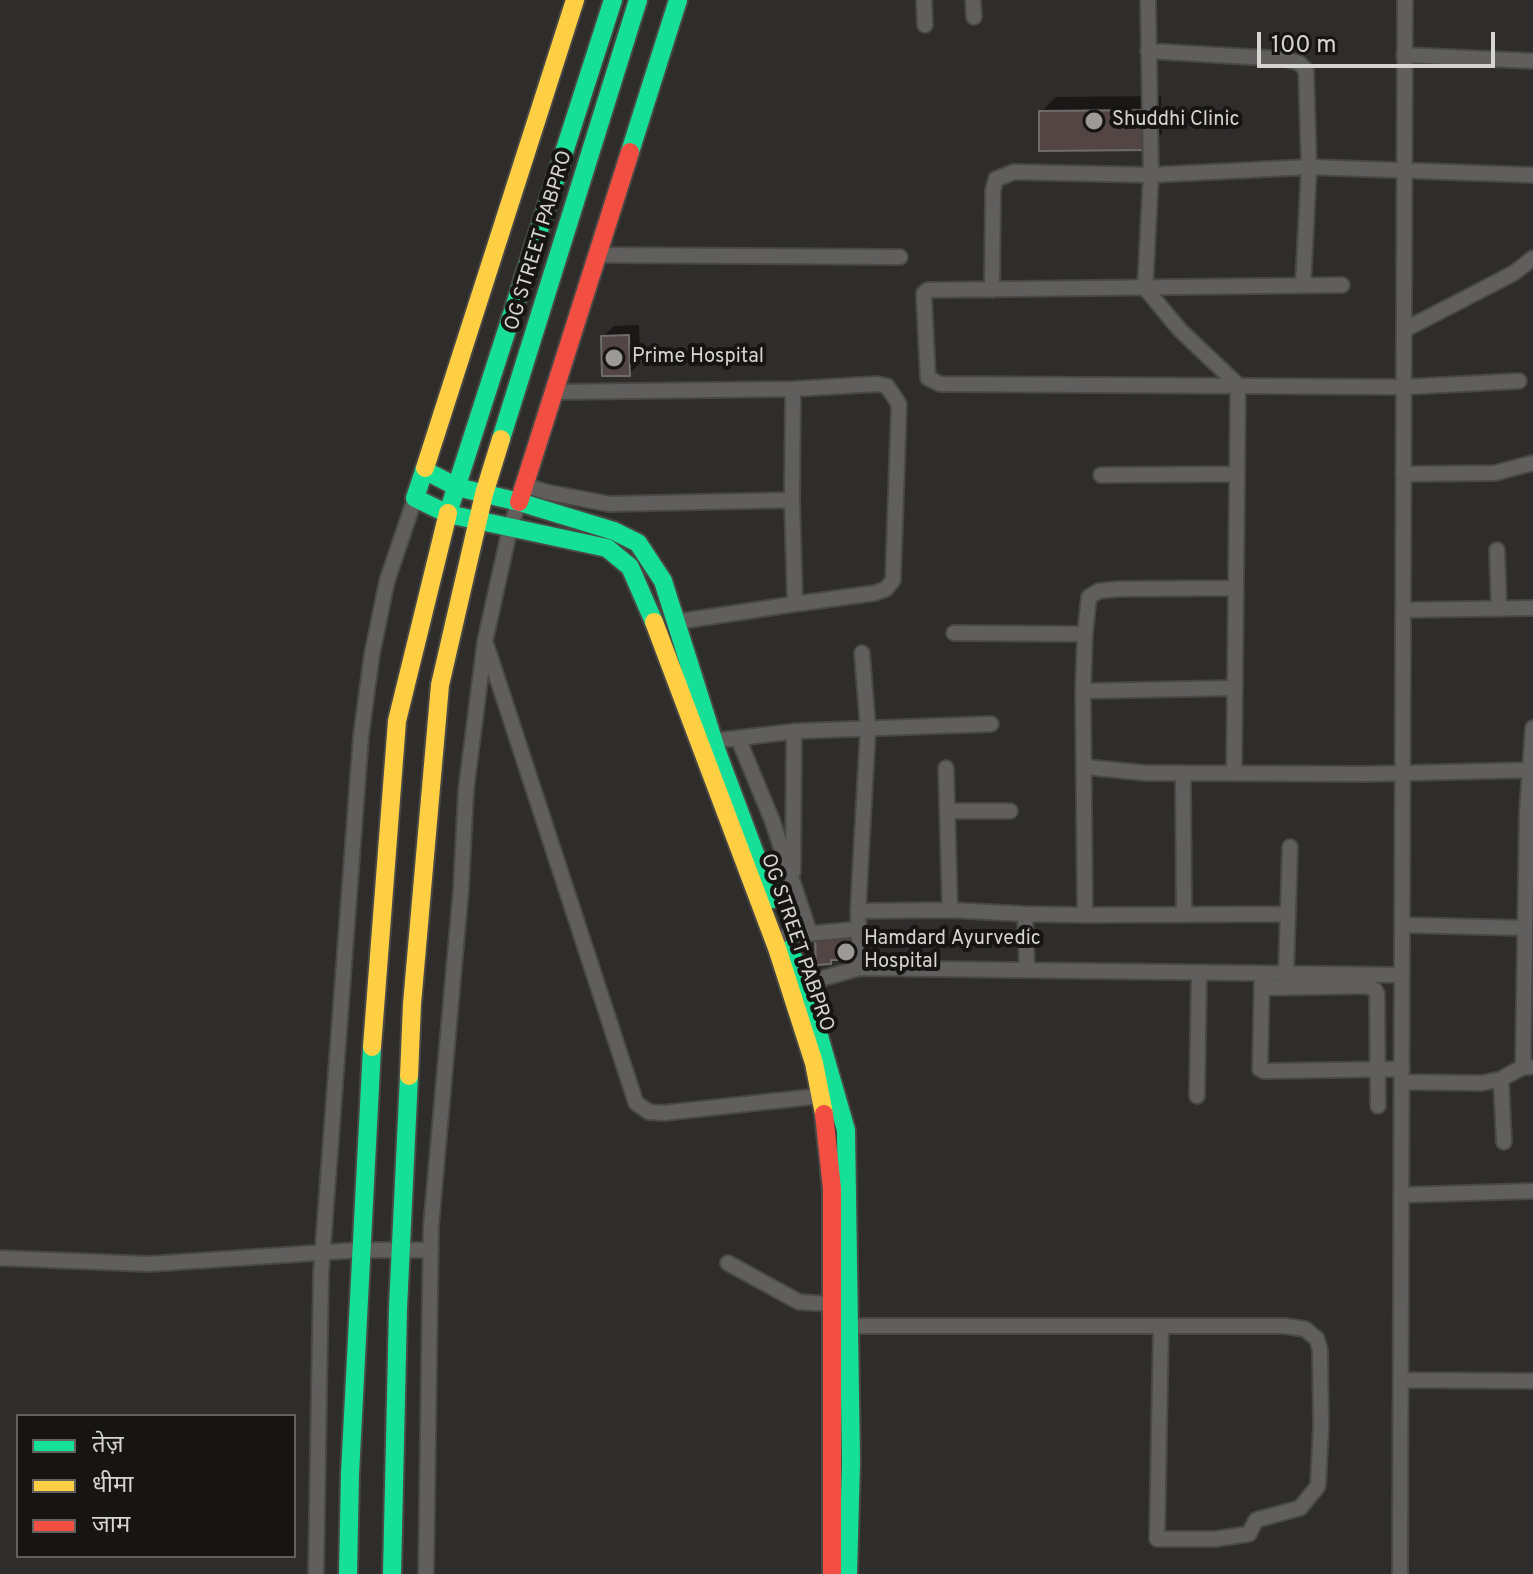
<!DOCTYPE html>
<html>
<head>
<meta charset="utf-8">
<style>
  body { margin:0 }
  #map { position:relative; width:1533px; height:1574px; overflow:hidden; background:#2f2d2b; font-family:Overpass,"Noto Sans Devanagari",sans-serif }
  canvas { display:block }
  .legend { position:absolute; left:16px; top:1414px; width:280px; height:144px; box-sizing:border-box; background:#171514; border:2px solid #636160; margin:0; padding:10px 14px; list-style:none; font-size:24px; color:#d5d4d1 }
  .legend li { display:flex; align-items:center; gap:16px; height:40px }
  .legend b { width:40px; border:2px solid #636160 }
  .scale { position:absolute; left:1257px; top:32px; width:238px; height:36px; box-sizing:border-box; border:4px solid #d5d4d1; border-top:0; padding-left:10px; font-size:24px; line-height:28px; white-space:nowrap; color:#d5d4d1; -webkit-text-stroke:6px #171514; paint-order:stroke }
</style>
</head>
<body>
<div id="map">
<canvas width="1533" height="1574"></canvas>
<ul class="legend">
<li><b style="height:10px;background:#16e098"></b>तेज़</li>
<li><b style="height:10px;background:#ffcf43"></b>धीमा</li>
<li><b style="height:10px;background:#f24e42"></b>जाम</li>
</ul>
<div class="scale">100 m</div>
</div>
<script>
const c = document.querySelector('canvas').getContext('2d');
c.lineJoin = 'round';
function fill(path, color) { c.fillStyle = color; c.fill(path, 'evenodd'); }
const toPath = rows => new Path2D(rows.map(r => 'M' + r).join(''));
function stroke(path, color, width, dash) { c.strokeStyle = color; c.lineWidth = width; c.lineCap = dash ? 'butt' : 'round'; c.setLineDash(dash || []); c.stroke(path); }
function label(font, color, halo, rows, align = 'center') {
  c.font = font + ' Overpass,sans-serif'; c.lineWidth = 8; c.setLineDash([]); c.textBaseline = 'middle'; c.strokeStyle = halo; c.fillStyle = color; for (const [text, x, y, turn = 0] of rows) {
    c.save(); c.translate(x, y); c.rotate((+turn || 0) * Math.PI / 180); c.textAlign = isNaN(turn) ? turn : align; if (halo) c.strokeText(text, 0, 0); c.fillText(text, 0, 0); c.restore();
  }
}
const shadow = toPath([
  [1161,96,1162,133,1147,148,1041,112,1056,97],
  [639,325,640,363,629,374,603,336,614,326]
]);
const building = toPath([
  [1147,110,1148,150,1039,151,1039,111,1147,110],
  [629,335,630,376,602,376,601,336,629,335],
  [853,937,854,960,831,960,831,964,816,965,815,938,853,937]
]);
const street = toPath([
  [924,0,925,25],
  [973,0,974,17],
  [1148,0,1151,175,1309,167,1533,175],
  [1148,51,1286,59,1299,63,1306,70,1309,167,1303,285],
  [1404,55,1533,61],
  [597,255,900,257],
  [1342,285,928,290,924,293,924,298,928,378,940,384,1404,387,1519,381],
  [992,290,993,190,996,179,1014,172,1151,175,1145,288,1180,330,1238,385,1234,773],
  [1404,330,1514,273,1533,258],
  [553,392,793,389,877,384,887,386,899,404,893,580,886,589,875,593,795,604],
  [1403,474,1495,473,1533,463],
  [1101,475,1237,474],
  [524,485,546,492,609,504,792,500,795,604,675,622],
  [792,500,793,389],
  [1497,550,1499,609],
  [1236,588,1118,589,1099,591,1089,597,1085,634,1083,691,1085,915,1288,914],
  [1403,610,1533,608],
  [954,633,1085,634],
  [487,647,636,1103,649,1112,663,1113,820,1096],
  [1083,691,1235,688],
  [738,738,772,820,810,934],
  [704,742,798,731,991,724],
  [1085,767,1146,773,1183,773,1366,774,1530,770,1527,811,1533,810],
  [946,768,950,910],
  [1530,770,1533,728],
  [1183,773,1184,915],
  [948,811,1010,811],
  [793,872,794,731],
  [858,911,868,728,862,653],
  [1402,925,1525,928],
  [786,936,859,929],
  [860,968,858,911,950,910,1025,914],
  [1027,970,1025,914,1085,915],
  [1262,974,1260,1069,1264,1071,1402,1069],
  [1286,974,1290,847],
  [802,984,860,968,1402,975],
  [1262,988,1367,986,1375,990,1377,994,1378,1106],
  [1523,1067,1527,811],
  [1501,1079,1504,1142],
  [1402,1082,1482,1083,1501,1079,1523,1067,1530,1067],
  [1197,1096,1199,974],
  [1401,1195,1533,1191],
  [0,1258,149,1264,360,1250,431,1250],
  [728,1263,799,1302,830,1304],
  [839,1326,1285,1326,1305,1329,1317,1339,1320,1350,1321,1427,1318,1486,1300,1508,1256,1520,1249,1534,1215,1539,1157,1539,1161,1326],
  [1401,1380,1533,1381],
  [316,1574,321,1273,361,736,372,654,387,581,415,498],
  [426,1574,431,1226,461,889,466,790,485,641,510,528,519,502],
  [1400,1574,1405,0]
]);
const fast = toPath([
  [630,152,678,0],
  [501,439,638,0],
  [425,468,415,498,448,514,607,548,630,567,654,622],
  [424,470,457,487,519,502,614,531,638,543,663,581,717,752,772,899],
  [448,513,613,0],
  [790,949,817,1029,846,1130,851,1462,848,1574],
  [348,1574,350,1474,372,1047],
  [392,1574,398,1308,409,1076]
]);
const slow = toPath([
  [425,468,575,0],
  [654,622,777,948,814,1063,824,1114],
  [372,1047,397,721,448,513],
  [409,1076,412,1004,440,685,484,494,501,439]
]);
const jam = toPath([
  [519,502,630,152],
  [824,1114,832,1189,832,1574]
]);
const markers = [
  [1094,121,10,"#9b9a97"],
  [614,358,10,"#9b9a97"],
  [846,952,10,"#9b9a97"]
];
const poiNames = [
  ["Shuddhi Clinic",1112,121],
  ["Prime Hospital",632,358],
  ["Hamdard Ayurvedic",864,940],
  ["Hospital",864,963]
];
const streetNames = [
  ["OG STREET PABPRO",540,241,-73],
  ["OG STREET PABPRO",796,943,71]
];
fill(shadow, '#0007');
fill(building, '#524544');
stroke(building, '#6f6d6c', 2);
stroke(street, '#494845', 18);
stroke(fast, '#494845', 22);
stroke(slow, '#494845', 22);
stroke(jam, '#494845', 22);
stroke(street, '#605f5e', 14);
stroke(fast, '#16e098', 18);
stroke(slow, '#ffcf43', 18);
stroke(jam, '#f24e42', 18);
for (const [x, y, r, color] of markers) { const dot = new Path2D(); dot.arc(x, y, r, 0, 2 * Math.PI); c.fillStyle = color; c.fill(dot); stroke(dot, '#171514', 3); }
label('20px', '#d5d4d1', '#171514', poiNames, 'left');
label('20px', '#d5d4d1', '#171514', streetNames);
</script>
</body>
</html>
